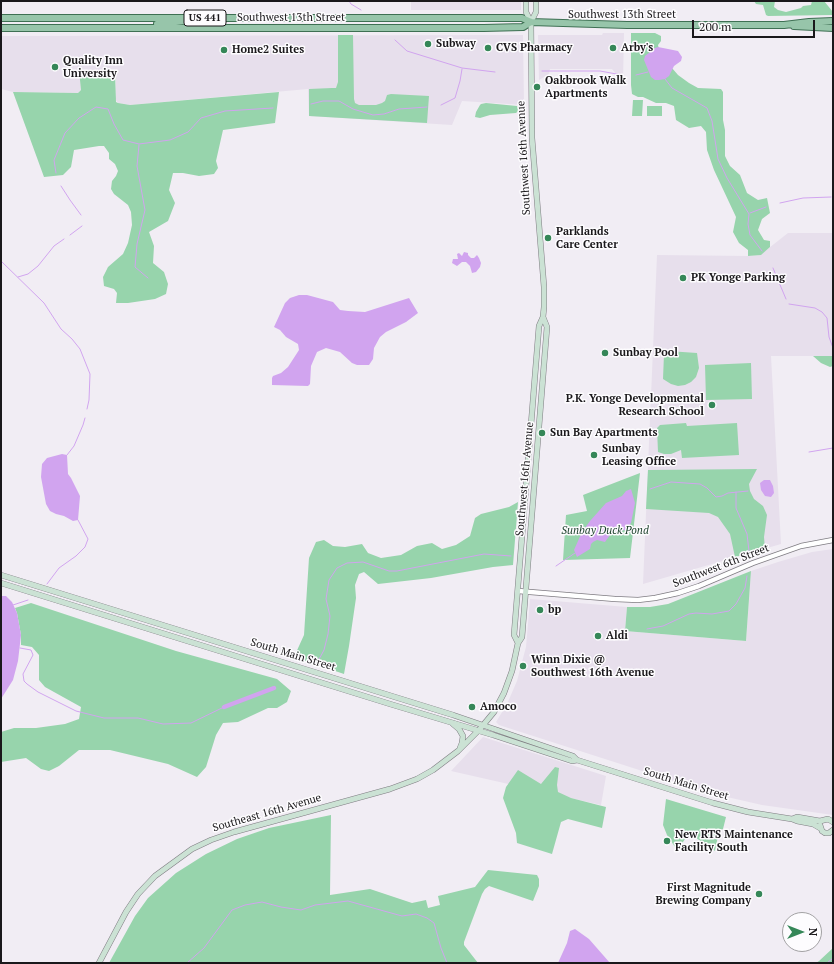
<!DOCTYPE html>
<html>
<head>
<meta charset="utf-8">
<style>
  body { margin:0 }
  #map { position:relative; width:834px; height:964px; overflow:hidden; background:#f1edf4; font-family:"PT Serif",serif }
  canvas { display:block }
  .frame { position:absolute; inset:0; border:2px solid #1a181b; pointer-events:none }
  .north { position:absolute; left:782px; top:912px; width:40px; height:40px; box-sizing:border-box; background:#fdfcfe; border:1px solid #a2a1a3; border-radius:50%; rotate:90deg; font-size:11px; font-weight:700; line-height:16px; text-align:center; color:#1a181b }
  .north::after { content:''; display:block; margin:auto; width:14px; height:18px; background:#358758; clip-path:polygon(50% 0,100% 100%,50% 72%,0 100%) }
  .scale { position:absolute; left:692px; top:20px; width:123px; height:18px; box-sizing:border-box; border:2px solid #1a181b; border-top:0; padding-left:5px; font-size:12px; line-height:14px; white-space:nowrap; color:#1a181b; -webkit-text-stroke:3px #fdfcfe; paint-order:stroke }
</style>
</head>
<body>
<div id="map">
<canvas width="834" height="964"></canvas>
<div class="frame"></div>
<div class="north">N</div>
<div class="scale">200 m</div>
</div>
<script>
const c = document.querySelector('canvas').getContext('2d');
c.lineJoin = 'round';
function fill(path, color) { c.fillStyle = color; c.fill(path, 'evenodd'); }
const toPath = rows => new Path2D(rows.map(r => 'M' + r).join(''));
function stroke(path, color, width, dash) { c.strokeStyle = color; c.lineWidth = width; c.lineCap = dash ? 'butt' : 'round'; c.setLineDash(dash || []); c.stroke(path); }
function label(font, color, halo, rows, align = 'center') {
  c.font = font + ' "PT Serif",serif'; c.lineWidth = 3; c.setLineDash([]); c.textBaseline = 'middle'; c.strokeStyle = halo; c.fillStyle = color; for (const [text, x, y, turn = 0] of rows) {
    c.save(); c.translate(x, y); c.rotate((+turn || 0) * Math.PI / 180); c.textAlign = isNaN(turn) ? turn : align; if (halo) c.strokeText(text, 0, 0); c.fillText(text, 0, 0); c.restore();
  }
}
const built = toPath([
  [411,1,521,1,521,10,411,10],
  [603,33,624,33,623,82,612,69,550,69,549,74,539,80,538,35,602,35],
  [523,35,524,105,462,101,452,125,309,116,308,89,130,105,118,103,115,99,116,83,115,72,105,73,80,70,81,90,78,93,13,92,1,89,1,36],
  [788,233,833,233,833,356,771,356,781,544,643,584,657,255,748,256,760,255],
  [833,549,833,815,762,805,714,794,499,725,496,722,507,704,517,681,526,647,530,599,627,607,625,631,746,641,751,571,778,562,812,552],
  [483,737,606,776,601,805,451,771]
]);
const green = toPath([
  [754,1,775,1,774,7,778,10,786,12,801,8,803,6,811,5,812,1,824,1,833,12,833,15,768,16,766,15,763,5,756,4],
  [631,33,655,33,661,36,661,41,658,45,660,54,678,75,689,83,698,88,721,89,723,92,723,120,725,130,725,156,730,166,740,175,747,193,758,200,767,198,770,213,762,219,758,230,764,240,770,241,770,247,761,255,748,256,748,250,739,243,733,232,736,217,714,170,707,150,706,132,701,126,689,128,676,120,674,106,666,103,656,103,643,97,638,97,632,94,631,85],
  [338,35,353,35,354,99,355,103,359,105,376,105,382,103,385,101,387,95,391,94,429,96,427,123,309,116,309,89,332,88,336,88,338,82],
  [79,70,105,73,115,72,116,102,118,103,130,105,279,92,275,123,223,130,216,161,218,168,214,174,199,176,183,173,173,173,169,190,175,203,168,221,149,232,154,246,153,263,164,272,168,284,166,294,155,299,128,303,116,303,117,293,114,289,104,286,103,277,108,267,123,254,128,243,132,225,131,212,128,205,114,194,111,189,112,181,116,176,118,171,115,164,109,159,109,153,104,146,99,146,74,150,71,167,63,175,44,177,13,92,78,93,81,90],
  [633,100,643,100,642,116,632,116],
  [486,103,517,106,519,110,516,113,490,115,480,118,475,117,476,112,480,105,481,104],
  [647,106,662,106,662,116,647,116],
  [668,351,697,353,699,368,696,377,691,382,685,385,678,386,671,384,663,379,664,354],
  [813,356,833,356,833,366,830,367,821,363],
  [751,363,752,399,706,400,705,365],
  [686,423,687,426,737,423,739,455,682,458,681,450,671,454,664,454,658,452,657,428,660,425],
  [757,469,749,484,750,491,754,499,763,506,767,515,764,537,765,549,735,557,730,534,718,517,709,513,646,509,648,470],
  [640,473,630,558,563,560,566,515,587,511,583,495],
  [518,502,513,565,493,567,431,578,378,584,364,572,359,574,355,585,356,598,349,646,344,674,294,657,304,635,309,558,316,542,324,540,333,546,345,547,362,544,368,553,381,558,401,555,417,546,432,543,442,549,456,545,470,536,475,518,481,514,509,507],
  [751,571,746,641,625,631,627,607,650,607,668,604],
  [31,603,176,651,277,679,291,691,287,702,277,708,268,708,238,722,223,723,216,735,206,767,197,777,168,764,110,750,79,750,59,766,49,771,41,769,26,758,1,762,1,732,14,728,36,728,65,724,79,719,81,707,45,687,39,680,39,655,32,647,21,645,21,635,17,613,15,608],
  [555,767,559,768,557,785,558,792,571,798,606,807,602,828,568,819,561,822,552,854,517,843,516,833,503,798,506,787,518,770,541,784],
  [666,799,726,817,723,829,719,831,715,851,689,833,683,842,675,847,667,835,663,825],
  [331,815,330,895,370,889,412,903,426,900,428,908,440,905,438,896,475,887,488,870,537,875,539,879,539,886,533,901,489,886,485,889,482,894,464,942,464,945,478,963,109,963,135,916,148,898,176,873,206,854,237,839,269,828],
  [833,948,833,963,816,963,819,961]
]);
const water = toPath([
  [658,47,678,51,682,57,681,61,674,66,669,76,665,79,659,80,655,80,651,77,644,60,645,56,655,48],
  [464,252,468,253,468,255,471,258,474,258,477,255,479,258,481,263,480,267,476,272,472,273,470,266,466,262,462,262,457,266,452,263,453,259,458,259,457,254,459,253,462,256],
  [299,295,307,295,333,302,340,310,348,311,365,312,409,298,418,313,406,322,386,332,380,337,374,348,373,359,369,365,357,365,352,363,340,352,326,348,317,352,311,366,310,384,308,386,272,385,272,378,273,376,281,373,288,367,299,350,298,344,286,337,280,330,274,327,285,303,290,298],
  [62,454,67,455,68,474,71,478,80,496,78,520,73,521,64,516,56,514,50,511,46,504,41,477,42,464,47,458],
  [764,480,770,480,773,486,774,493,771,497,765,496,761,490,760,483],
  [631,489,635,503,631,523,625,530,616,531,610,535,605,542,597,540,593,542,591,544,590,549,577,557,574,550,582,532,590,521,606,503,622,496,626,491],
  [1,596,6,596,12,602,17,613,21,635,18,661,13,680,1,699],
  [575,929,589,939,610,963,558,963,567,943,570,931]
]);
const stream = toPath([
  [349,1,351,4,361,10],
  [395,40,407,51,462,68,495,72],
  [542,71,600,71,622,75],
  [636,75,648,72],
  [665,79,672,88,707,108,712,121,718,159,727,178,749,214,748,224,750,235,762,251],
  [311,104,323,101,339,101,353,109,373,115,384,114,399,109,427,107],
  [441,105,455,98,460,81,462,69],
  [139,145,137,166,145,210,137,244,135,267,148,278],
  [56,173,54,160,65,133,79,118,96,107,108,109,114,124,123,140,139,144,170,140,188,132,201,118,225,111,273,108],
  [61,186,70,200,81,215],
  [780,203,803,198,831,197],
  [750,213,766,207],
  [70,235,82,226],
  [1,261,44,303,61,329,72,339,80,349,90,374,89,400,87,409],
  [773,268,786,299],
  [18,277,28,274,38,266,54,246,64,239],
  [789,304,815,308,822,312,827,318,829,337,833,348],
  [809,452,833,448],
  [67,455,74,446,83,425,85,418],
  [650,489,671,482,700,484,707,488,716,497,722,496,728,493,748,491],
  [736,492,736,508,747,534,749,551],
  [556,566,575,553],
  [47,584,59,568,76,556,85,547,88,539,78,520],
  [13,605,28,600],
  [647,629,663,626,689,614,696,613,712,614,729,611,736,604,745,588,747,576],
  [20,648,31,650,33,655,23,674,24,681,27,684,38,692,76,711,104,718,138,718,163,724,191,723,224,707],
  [317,663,324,650,328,634,330,616,326,599,329,580,337,568,347,563,363,562,389,571,397,571,484,554,511,556],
  [187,963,204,948,232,910,245,905,262,902,281,907,301,910,315,905,348,901,402,916,416,914,427,918,434,923,441,948,447,963],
  [827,963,833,958]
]);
const canal = toPath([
  [224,707,274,688]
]);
const tertiary = toPath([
  [518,591,615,599,638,600,655,598,678,593,699,586,753,563,801,546,833,540]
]);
const secondary = toPath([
  [531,22,536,12,536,1],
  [1,575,453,715,573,756,577,760],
  [1,583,390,704,493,735,572,761,577,760,713,803,748,812,792,819,797,821,813,824,820,828],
  [518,643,514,635,539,326,543,317,544,307,544,287,532,138,531,22,526,12,526,1],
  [453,724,459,729,463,736,462,743,460,748],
  [792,819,797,817,820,821,828,819,833,822],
  [820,825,822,831,825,833,829,833,833,830],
  [99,963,126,912,138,894,155,876,192,849,211,840,234,832,390,789,417,779,433,770,458,751,479,730,494,712,504,693,512,671,518,643,522,637,547,327,543,317]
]);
const primary = toPath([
  [1,18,522,18,531,22,627,25,784,25,809,22,833,21],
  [157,24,185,21],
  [794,26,833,28],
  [1,28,484,28,523,27,531,22]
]);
const markers = [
  [428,44,4,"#358758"],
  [488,48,4,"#358758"],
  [613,48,4,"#358758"],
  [224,50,4,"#358758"],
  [55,67,4,"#358758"],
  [537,87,4,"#358758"],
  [548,238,4,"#358758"],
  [683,278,4,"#358758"],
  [605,353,4,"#358758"],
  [712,405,4,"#358758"],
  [542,433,4,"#358758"],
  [594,455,4,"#358758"],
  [540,610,4,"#358758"],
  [598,636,4,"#358758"],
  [523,666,4,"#358758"],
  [472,707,4,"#358758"],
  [667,841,4,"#358758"],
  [759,894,4,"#358758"]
];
const shields = [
  [205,18,42]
];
const shieldNames = [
  ["US 441",205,18]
];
const streetNames = [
  ["Southwest 13th Street",622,15],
  ["Southwest 13th Street",291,18],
  ["Southwest 16th Avenue",524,158,-93],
  ["Southwest 16th Avenue",525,479,-85],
  ["Southwest 6th Street",721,566,-21],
  ["South Main Street",293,655,17],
  ["South Main Street",686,784,17],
  ["Southeast 16th Avenue",267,813,-16]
];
const poiNames = [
  ["Subway",436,44],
  ["CVS Pharmacy",496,48],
  ["Arby's",621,48],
  ["Home2 Suites",232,50],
  ["Quality Inn",63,61],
  ["University",63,74],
  ["Oakbrook Walk",545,81],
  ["Apartments",545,94],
  ["Parklands",556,232],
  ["Care Center",556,245],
  ["PK Yonge Parking",691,278],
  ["Sunbay Pool",613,353],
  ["P.K. Yonge Developmental",704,399,"right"],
  ["Research School",704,412,"right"],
  ["Sun Bay Apartments",550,433],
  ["Sunbay",602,449],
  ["Leasing Office",602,462],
  ["bp",548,610],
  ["Aldi",606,636],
  ["Winn Dixie @",531,660],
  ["Southwest 16th Avenue",531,673],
  ["Amoco",480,707],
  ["New RTS Maintenance",675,835],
  ["Facility South",675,848],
  ["First Magnitude",751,888,"right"],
  ["Brewing Company",751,901,"right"]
];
const parkNames = [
  ["Sunbay Duck Pond",605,531]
];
fill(built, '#e7dfec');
fill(green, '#97d4ac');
fill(water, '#d1a4ef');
stroke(stream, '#d1a4ef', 1);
stroke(canal, '#d1a4ef', 4.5);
stroke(tertiary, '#7f7c82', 6);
stroke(secondary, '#7f7c82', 6);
stroke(primary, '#3e7053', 8);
stroke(tertiary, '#fff', 4.5);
stroke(secondary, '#cbe2d4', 5);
stroke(primary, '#97c5aa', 6);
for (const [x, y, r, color] of markers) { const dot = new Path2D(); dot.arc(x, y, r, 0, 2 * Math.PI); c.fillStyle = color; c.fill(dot); stroke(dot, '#fdfcfe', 1.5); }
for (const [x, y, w] of shields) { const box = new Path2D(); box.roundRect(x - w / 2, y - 8, w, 16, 3); c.fillStyle = '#fdfcfe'; c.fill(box); stroke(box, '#1a181b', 1); }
label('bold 10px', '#1a181b', null, shieldNames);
label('11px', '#1a181b', '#fdfcfe', streetNames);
label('bold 11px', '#1a181b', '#fdfcfe', poiNames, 'left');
label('italic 11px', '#173c27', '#fdfcfe', parkNames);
</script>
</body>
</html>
